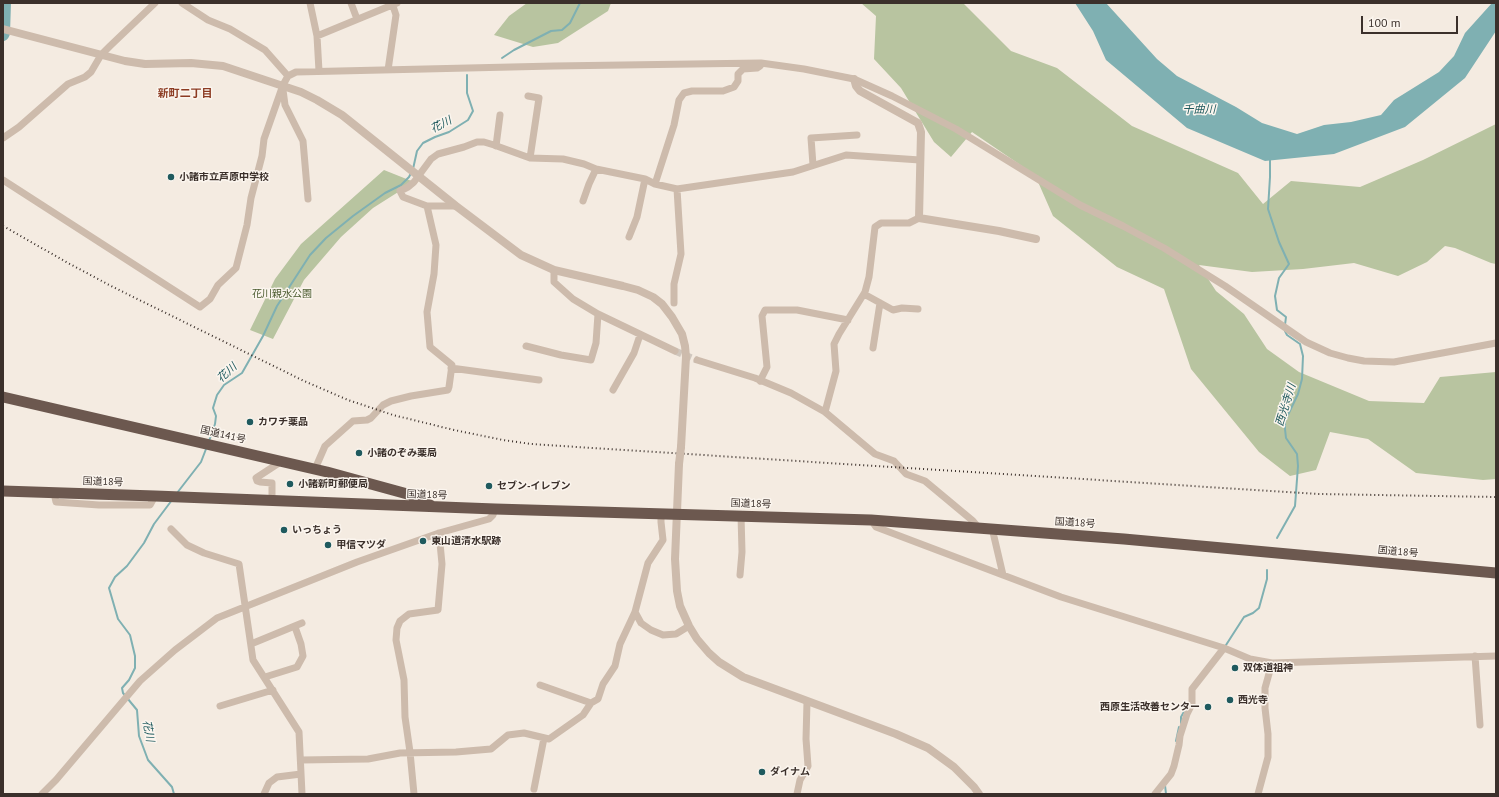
<!DOCTYPE html>
<html>
<head>
<meta charset="utf-8">
<style>
  body { margin:0 }
  #map { position:relative; width:1499px; height:797px; overflow:hidden; background:#f4ebe1; font-family:"PT Sans",sans-serif }
  canvas { display:block }
  .frame { position:absolute; inset:0; border:4px solid #3b302b; pointer-events:none }
  .scale { position:absolute; left:1361px; top:16px; width:97px; height:18px; box-sizing:border-box; border:2px solid #3b302b; border-top:0; padding-left:5px; font-size:12px; line-height:14px; white-space:nowrap; color:#3b302b; -webkit-text-stroke:3px #fbf5ee; paint-order:stroke }
</style>
</head>
<body>
<div id="map">
<canvas width="1499" height="797"></canvas>
<div class="frame"></div>
<div class="scale">100 m</div>
</div>
<script>
const c = document.querySelector('canvas').getContext('2d');
c.lineJoin = 'round';
function fill(path, color) { c.fillStyle = color; c.fill(path, 'evenodd'); }
const toPath = rows => new Path2D(rows.map(r => 'M' + r).join(''));
function stroke(path, color, width, dash) { c.strokeStyle = color; c.lineWidth = width; c.lineCap = dash ? 'butt' : 'round'; c.setLineDash(dash || []); c.stroke(path); }
function label(font, color, halo, rows, align = 'center') {
  c.font = font + ' "PT Sans","Noto Sans JP",sans-serif'; c.lineWidth = 3; c.setLineDash([]); c.textBaseline = 'middle'; c.strokeStyle = halo; c.fillStyle = color; for (const [text, x, y, turn = 0] of rows) {
    c.save(); c.translate(x, y); c.rotate((+turn || 0) * Math.PI / 180); c.textAlign = isNaN(turn) ? turn : align; if (halo) c.strokeText(text, 0, 0); c.fillText(text, 0, 0); c.restore();
  }
}
const green = toPath([
  [527,3,611,3,608,11,558,43,533,47,494,35,509,16],
  [861,3,963,3,1011,51,1057,68,1132,126,1238,173,1263,204,1291,181,1360,187,1423,160,1496,124,1496,264,1491,263,1455,248,1445,246,1427,262,1398,276,1354,263,1303,269,1252,272,1199,265,1216,291,1244,314,1267,349,1299,372,1369,401,1424,403,1440,377,1496,372,1496,479,1483,480,1416,473,1368,439,1330,432,1316,470,1290,476,1259,452,1191,369,1164,289,1117,267,1053,216,1035,175,972,132,951,157,934,142,901,88,874,59,876,16],
  [384,170,414,182,373,208,341,237,304,280,273,339,250,330,275,279,301,244]
]);
const water = toPath([
  [1075,3,1106,3,1157,59,1177,76,1236,107,1262,123,1297,134,1324,125,1351,122,1381,115,1394,100,1439,72,1454,56,1465,33,1492,3,1496,3,1496,31,1465,78,1405,127,1334,154,1265,161,1187,128,1106,60,1093,31]
]);
const stream = toPath([
  [502,58,514,50,551,31,562,30,570,23,580,3],
  [1270,158,1270,177,1268,209,1279,242,1289,264,1279,278,1275,296,1277,310,1286,317,1285,325],
  [413,169,417,151,423,143,435,137,449,132,468,120,473,111,467,93,467,75],
  [209,441,215,424,216,416,213,408,217,395,224,385,242,373,263,336,277,306,310,255,326,238,353,216,385,193,401,185,409,177,411,173],
  [177,493,201,462,206,449],
  [172,500,154,524,144,543,127,566,115,577,109,588,118,619,130,635,135,656,135,668,129,680,122,688,123,693,137,710,139,736,148,760,172,787,174,794],
  [1277,538,1295,506,1298,466,1297,454,1286,438,1285,429,1285,421,1298,394,1302,379,1303,356,1300,344,1287,335,1285,331],
  [1226,645,1244,617,1253,613,1259,608,1267,579,1267,570],
  [1181,723,1181,717,1185,710],
  [1176,741,1179,727],
  [1165,785,1166,794]
]);
const river = toPath([
  [3,35,4,33,5,3]
]);
const minorTunnel = toPath([
  [675,351,697,360]
]);
const minor = toPath([
  [182,3,208,20,230,29,265,50,288,76],
  [310,3,317,36,319,71],
  [351,3,357,19],
  [317,36,397,3],
  [388,70,396,15,392,3],
  [283,90,285,105,303,141,308,199],
  [528,96,539,98,530,158],
  [3,138,19,127,68,84,85,77,91,72,101,55,110,46,155,3],
  [496,146,500,115],
  [813,165,811,138,857,135],
  [3,180,200,307,210,299,218,285,236,268,247,225,251,198,262,156,264,139,283,85,288,76,296,72,554,66,761,63,804,69,854,79,892,96,956,129,1080,205,1123,226,1164,248,1225,286,1306,342,1330,353,1348,358,1364,361,1394,362,1496,343],
  [655,184,674,125,679,100,684,93,692,91,723,91,734,87,738,81,738,74,743,69,757,68,760,66],
  [583,201,589,184,596,169],
  [456,206,427,206,403,197,400,191,408,187,414,182,431,159,438,154,464,147,477,142,484,142,494,145,530,158,563,159,584,164,596,169,645,179,655,184,677,189,793,172,846,155,920,160],
  [629,237,637,217,645,179],
  [554,270,554,282,573,299,598,314,675,351],
  [864,294,893,310,902,308,918,309],
  [674,303,674,284,681,254,677,189],
  [526,346,561,355,591,360,596,343,598,314],
  [873,348,880,303],
  [697,360,755,378,791,393,825,412,875,454,894,461,906,474,925,481,973,521,979,528],
  [451,368,539,380],
  [760,381,767,367,762,316,765,310,797,310,848,320],
  [613,390,634,353,640,335],
  [825,412,836,371,834,344,839,334,865,292,869,277,875,227,881,223,909,223,919,218],
  [315,469,325,446,353,421,367,420,371,418,383,405,391,401,411,396,448,390,449,387,452,365,430,347,427,312,434,274,436,245,427,206],
  [54,493,56,502,99,505,150,505,155,496],
  [272,501,272,483,260,482,257,481,256,478,282,461],
  [871,520,876,527,1061,597,1224,648,1250,659,1272,663,1496,656],
  [992,528,1003,575],
  [171,529,187,545,204,553,239,564,253,660,299,732,302,794],
  [740,575,742,552,741,515],
  [635,612,641,623,651,630,663,635,676,634,689,626],
  [251,644,302,623],
  [1475,656,1480,725],
  [265,677,297,667,303,656,301,644,295,627],
  [540,685,591,703],
  [220,706,273,690],
  [301,760,368,759,400,753,456,752,491,749,508,735,524,733,549,739,583,715,591,703,598,699,603,684,615,666,620,644,635,612,648,563,663,540,661,522,661,513],
  [534,789,544,738],
  [42,794,56,780,140,681,175,650,217,618,357,562,439,533,489,519,493,515,495,509],
  [264,794,269,783,277,777,301,774],
  [414,794,410,752,405,717,404,680,396,640,397,628,400,621,409,614,438,610,442,564,439,533],
  [797,794,800,780,808,766,806,739,807,702],
  [1155,794,1171,774,1174,766,1179,745,1180,736,1187,714,1192,704,1192,689,1224,648],
  [1258,794,1268,757,1268,734,1265,708,1265,688,1272,663]
]);
const tertiary = toPath([
  [3,29,125,61,145,64,191,63,223,66,301,92,317,100,342,115,456,206,521,255,554,270,623,286,638,290,653,297,662,304,672,317,682,334,685,346,686,357,681,447],
  [854,79,856,86,860,91,918,123,921,132,919,218,999,231,1036,239],
  [679,464,675,559,677,591,680,606,689,626,697,639,709,653,719,662,743,677,896,734,928,748,954,767,974,787,979,794]
]);
const trunk = toPath([
  [3,397,327,472,411,495,432,506],
  [3,491,155,496,495,509,871,520,1124,539,1496,573]
]);
const rail = toPath([
  [3,226,68,263,113,287,304,381,348,400,393,415,454,430,503,440,531,444,671,453,1319,494,1496,497]
]);
const tertiaryBridge = toPath([
  [679,464,681,447]
]);
const markers = [
  [171,177,4,"#1f5a5e"],
  [250,422,4,"#1f5a5e"],
  [359,453,4,"#1f5a5e"],
  [290,484,4,"#1f5a5e"],
  [489,486,4,"#1f5a5e"],
  [284,530,4,"#1f5a5e"],
  [423,541,4,"#1f5a5e"],
  [328,545,4,"#1f5a5e"],
  [1235,668,4,"#1f5a5e"],
  [1230,700,4,"#1f5a5e"],
  [1208,707,4,"#1f5a5e"],
  [762,772,4,"#1f5a5e"]
];
const poiNames = [
  ["小諸市立芦原中学校",179,177],
  ["カワチ薬品",258,422],
  ["小諸のぞみ薬局",367,453],
  ["小諸新町郵便局",298,484],
  ["セブン-イレブン",497,486],
  ["いっちょう",292,530],
  ["東山道清水駅跡",431,541],
  ["甲信マツダ",336,545],
  ["双体道祖神",1243,668],
  ["西光寺",1238,700],
  ["西原生活改善センター",1200,707,"right"],
  ["ダイナム",770,772]
];
const parkNames = [
  ["花川親水公園",282,294]
];
const streetNames = [
  ["国道141号",223,435,13],
  ["国道18号",103,482,2],
  ["国道18号",427,495,2],
  ["国道18号",751,504,2],
  ["国道18号",1075,523,4],
  ["国道18号",1398,552,5]
];
const neighbourhoodNames = [
  ["新町二丁目",185,94]
];
const waterNames = [
  ["千曲川",1199,110],
  ["花川",441,125,-27],
  ["花川",227,373,-43],
  ["西光寺川",1286,405,-73],
  ["花川",148,731,80]
];
fill(green, '#b8c4a0');
fill(water, '#7fb0b2');
stroke(stream, '#7fb0b2', 2);
stroke(river, '#7fb0b2', 12);
stroke(minorTunnel, '#cfc6bd', 7, [7, 3.5]);
stroke(minor, '#cdbbac', 7);
stroke(tertiary, '#cdbbac', 8);
stroke(trunk, '#6c584f', 11);
stroke(rail, '#3b302b', 2, [1, 3]);
stroke(tertiaryBridge, '#cdbbac', 8);
for (const [x, y, r, color] of markers) { const dot = new Path2D(); dot.arc(x, y, r, 0, 2 * Math.PI); c.fillStyle = color; c.fill(dot); stroke(dot, '#fbf5ee', 1.5); }
label('bold 10px', '#3b302b', '#fbf5ee', poiNames, 'left');
label('10px', '#4a5a2e', '#fbf5ee', parkNames);
label('10px', '#3b302b', '#fbf5ee', streetNames);
label('bold 11px', '#8c3b22', '#fbf5ee', neighbourhoodNames);
label('italic 11px', '#1f5a5e', '#fbf5ee', waterNames);
</script>
</body>
</html>
